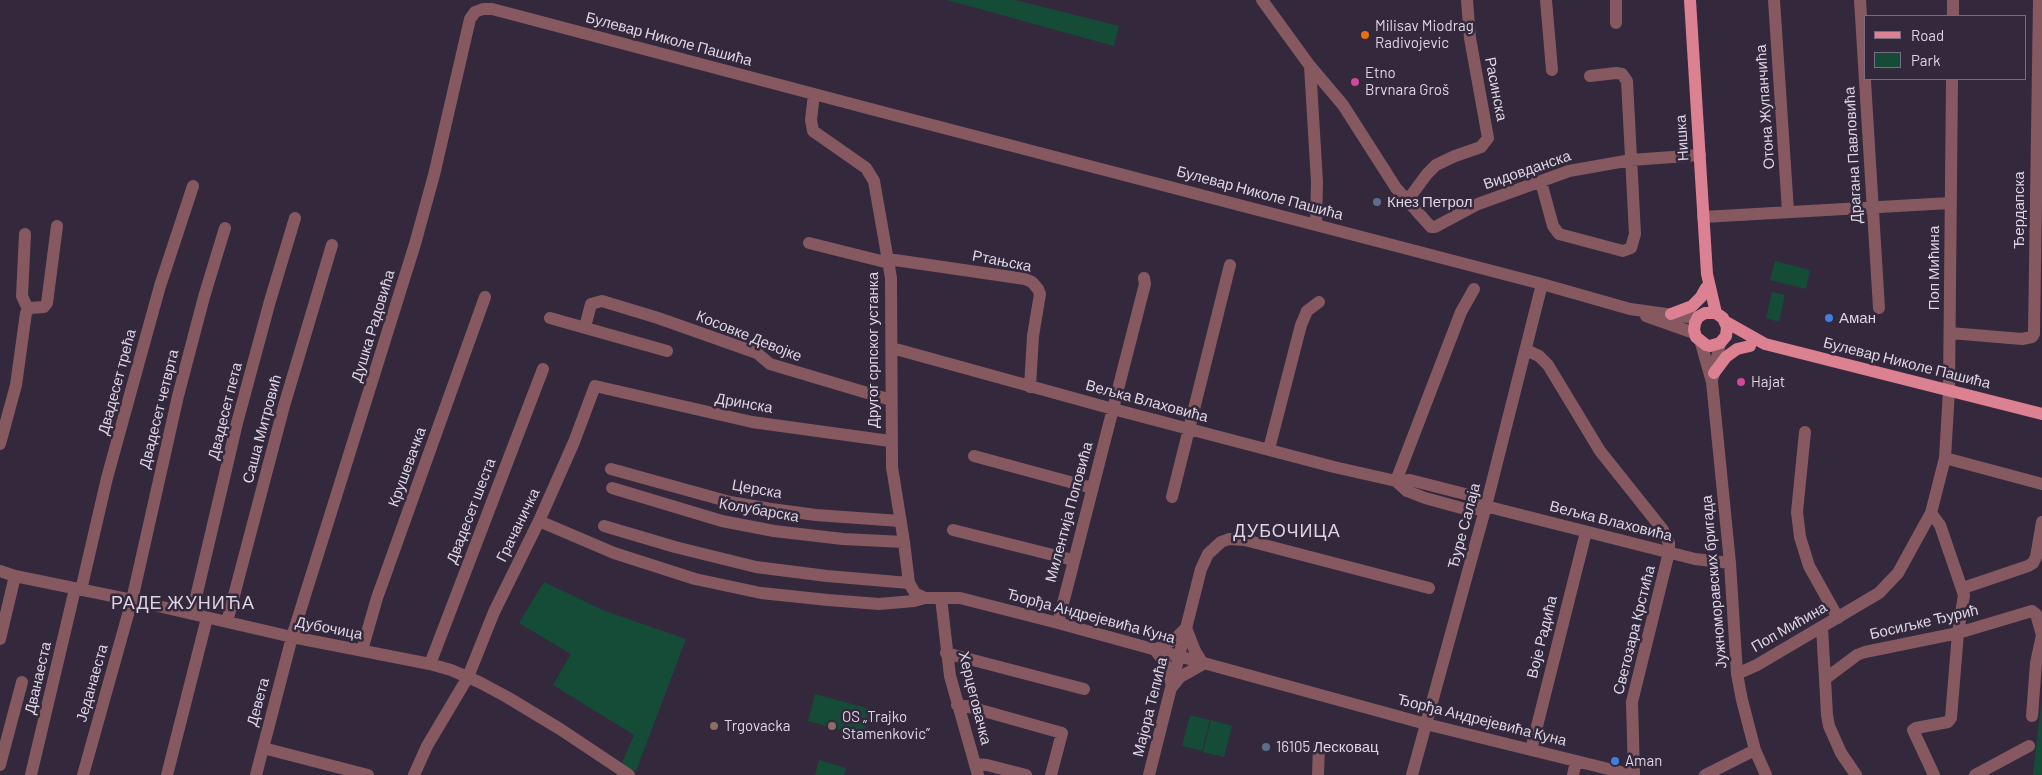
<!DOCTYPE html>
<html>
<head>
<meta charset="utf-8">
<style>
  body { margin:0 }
  #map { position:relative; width:2042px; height:775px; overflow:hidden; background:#34283d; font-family:Barlow,sans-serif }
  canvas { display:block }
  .legend { position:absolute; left:1864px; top:15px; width:162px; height:65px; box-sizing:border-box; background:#34283d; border:1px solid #776d7f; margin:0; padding:6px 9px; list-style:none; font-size:15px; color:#dcd5e3 }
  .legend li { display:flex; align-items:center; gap:10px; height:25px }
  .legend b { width:25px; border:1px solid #776d7f }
</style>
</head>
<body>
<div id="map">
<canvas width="2042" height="775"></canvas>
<ul class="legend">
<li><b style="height:6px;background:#dc8192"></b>Road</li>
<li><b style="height:14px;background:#154c38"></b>Park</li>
</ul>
</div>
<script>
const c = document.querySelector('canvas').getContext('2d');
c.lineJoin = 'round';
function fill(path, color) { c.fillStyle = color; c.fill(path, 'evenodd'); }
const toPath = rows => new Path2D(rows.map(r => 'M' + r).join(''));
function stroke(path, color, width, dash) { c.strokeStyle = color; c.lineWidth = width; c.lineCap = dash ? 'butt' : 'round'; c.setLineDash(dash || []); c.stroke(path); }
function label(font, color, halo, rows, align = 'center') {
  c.font = font + ' Barlow,sans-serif'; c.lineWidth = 5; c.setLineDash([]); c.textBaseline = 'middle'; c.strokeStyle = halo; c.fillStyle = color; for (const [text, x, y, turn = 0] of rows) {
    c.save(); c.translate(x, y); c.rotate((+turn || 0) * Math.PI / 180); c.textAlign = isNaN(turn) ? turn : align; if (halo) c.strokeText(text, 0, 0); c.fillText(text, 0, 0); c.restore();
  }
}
const green = toPath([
  [947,0,1015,0,1119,26,1114,46],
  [1775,261,1810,270,1806,289,1770,280],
  [1772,292,1785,295,1779,322,1766,318],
  [544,582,605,611,686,639,636,771,621,765,634,735,553,685,571,654,519,623],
  [815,694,870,709,863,736,808,721],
  [2042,697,2042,775,2033,775,2033,774],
  [1190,715,1210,720,1202,751,1182,746],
  [1211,720,1232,726,1224,757,1203,752],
  [819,760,846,768,844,775,815,775]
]);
const minor = toPath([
  [1262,0,1310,66],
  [1546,0,1552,70],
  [1616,0,1616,23],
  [1774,0,1788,211],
  [1860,0,1879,308],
  [1953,16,1953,0],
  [814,94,811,120,813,131,866,168,874,181,891,278,892,467,904,542,909,583,915,593,925,598],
  [1541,182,1553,226,1559,234,1623,251,1631,248,1635,234,1627,81,1622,74,1616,73,1590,76],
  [1407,201,1427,174,1436,165,1455,156,1481,147,1488,138,1470,38,1467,0],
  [1703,217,1950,203],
  [1316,225,1317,182,1310,66,1343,105,1396,188,1431,227,1435,227,1478,204,1569,171,1631,160,1700,155],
  [25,234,22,296,28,309],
  [809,243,889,263],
  [888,259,1025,279,1032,282,1038,289,1040,294,1033,336,1030,387],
  [1646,316,1694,333],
  [550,318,667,351],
  [585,327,591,304,602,301,658,318,757,353,770,364,891,400],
  [1950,333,2022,339,2032,337,2034,334,2039,0],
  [1701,343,1712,382,1730,563,1737,674,1742,700,1755,750,1766,775],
  [892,348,1113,409,1334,467,1396,481,1410,480,1469,495,1486,506,1501,510,1695,559,1730,563],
  [1526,350,1539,356,1548,365,1600,451,1663,530,1669,543,1669,552,1632,702,1634,775],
  [1713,377,1720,343],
  [1805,432,1797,512,1800,537,1809,566,1838,618],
  [0,444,16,385,26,313,30,308,44,307,47,303,57,226],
  [1269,449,1301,325,1307,311,1319,302],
  [974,456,1092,488],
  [1945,458,2042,484],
  [611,469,730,502,771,509,816,515,900,521],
  [1396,481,1461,312,1474,289],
  [1396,481,1407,491,1425,498,1465,509,1476,509,1486,506],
  [612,488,722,521,774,531,843,539,904,542],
  [1172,497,1230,265],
  [1931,513,1940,525,1964,595,1958,633,1951,718,1948,722,1916,728,1913,730,1934,775],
  [539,521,614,553,695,579,761,593,828,600,879,604,914,601,925,598,960,598,1058,623,1426,724,1633,775],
  [604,526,675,547,756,567,827,576,909,583],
  [953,530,1073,560],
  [0,571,15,576,132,600,292,637,430,664,451,670,479,682,507,697,560,729,629,775],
  [1963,588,2028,566,2033,563,2036,557,2042,522],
  [81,590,107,478,142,351,160,286,193,186],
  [941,598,950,676,978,775],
  [192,614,237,423,270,301,295,218],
  [227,622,284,406,332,245],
  [1058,623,1145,284,1144,278],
  [1186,628,1195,651,1203,664,1180,677,1172,687,1169,671,1164,662,1155,650,1175,639,1186,628],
  [1822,628,1825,679],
  [0,639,15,576],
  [362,650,377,598,485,297],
  [946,653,1084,689],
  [430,664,543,369],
  [1737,674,1757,665,1879,593,1898,573,1931,513,1945,458,1949,390,1952,79],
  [957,705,966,706,1062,733,1051,775],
  [263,748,368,775],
  [1531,750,1586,532],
  [975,764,987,765,1026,775],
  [0,765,22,682],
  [31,775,75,589],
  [83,775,132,600,178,396,204,297,225,228],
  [167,775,207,618],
  [256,775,292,637,415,244,434,175,470,19,475,12,483,9,492,9,515,15,867,108,1542,284,1630,309,1688,317,1698,317],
  [414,775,427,746,468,677,494,612,539,521,574,442,595,386,752,422,890,441],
  [1149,775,1201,569,1208,554,1221,542,1229,539,1245,540,1429,588],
  [1318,775,1319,746],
  [1412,775,1486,506,1542,284],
  [1573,775,1576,761],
  [1705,775,1755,750],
  [1856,775,1841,753,1829,726,1827,715,1825,679,1857,655,1865,652,1958,633,2032,611,2036,614,2042,635,2036,663,2032,716],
  [1975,775,2029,746]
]);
const major = toPath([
  [1690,0,1707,274,1716,313,1723,318,1727,327,1726,336,1720,343,1710,346,1706,345,1696,337,1694,330,1695,323,1698,317,1705,313,1716,313],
  [1671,314,1692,306,1701,297,1706,288],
  [1726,322,1765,344,2042,414],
  [1714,373,1726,357,1737,349,1750,346]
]);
const markers = [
  [1365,35,5,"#e8710a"],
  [1355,82,5,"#d1479c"],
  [1377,202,5,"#5c6f8a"],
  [1829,318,5,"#3f7fe0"],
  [1741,382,5,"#d1479c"],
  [714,726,5,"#8d6e63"],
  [832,726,5,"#8d6e63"],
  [1266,747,5,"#5c6f8a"],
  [1615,761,5,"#3f7fe0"]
];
const poiNames = [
  ["Milisav Miodrag",1375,26],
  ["Radivojevic",1375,43],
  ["Etno",1365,73],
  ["Brvnara Groš",1365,90],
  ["Кнез Петрол",1387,202],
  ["Аман",1839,318],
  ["Hajat",1751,382],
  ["OS „Trajko",842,717],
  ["Stamenkovic”",842,734],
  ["Trgovacka",724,726],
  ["16105 Лесковац",1276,747],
  ["Aman",1625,761]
];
const streetNames = [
  ["Булевар Николе Пашића",669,39,15],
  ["Расинска",1496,89,79],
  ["Отона Жупанчића",1765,107,-94],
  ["Нишка",1682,138,-94],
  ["Драгана Павловића",1853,155,-93],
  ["Видовданска",1527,170,-19],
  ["Булевар Николе Пашића",1260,193,15],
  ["Ђердапска",2019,210,-90],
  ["Ртањска",1002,261,11],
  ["Поп Мићина",1934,268,-90],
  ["Душка Радовића",373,326,-73],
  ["Косовке Девојке",749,336,22],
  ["Другог српског устанка",873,350,-90],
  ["Булевар Николе Пашића",1907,363,14],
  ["Двадесет трећа",117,382,-75],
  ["Вељка Влаховића",1147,401,15],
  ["Дринска",744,403,10],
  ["Двадесет четврта",159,409,-76],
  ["Двадесет пета",225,411,-76],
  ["Саша Митровић",262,429,-75],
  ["Крушевачка",407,467,-70],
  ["Церска",757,489,10],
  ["Колубарска",759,510,10],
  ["Двадесет шеста",471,511,-69],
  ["Милентија Поповића",1069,512,-75],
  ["Вељка Влаховића",1611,521,14],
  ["Грачаничка",518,525,-64],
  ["Ђуре Салаја",1464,526,-75],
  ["Јужноморавских бригада",1714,582,-95],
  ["Ђорђа Андрејевића Куна",1091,616,15],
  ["Босиљке Ђурић",1924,622,-13],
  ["Поп Мићина",1789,627,-30],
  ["Дубочица",329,628,11],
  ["Светозара Крстића",1634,630,-76],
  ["Воје Радића",1542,637,-76],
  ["Дванаеста",38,678,-77],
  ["Једанаеста",92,683,-74],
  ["Херцеговачка",975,698,76],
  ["Девета",258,702,-75],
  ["Мајора Тепића",1150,707,-76],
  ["Ђорђа Андрејевића Куна",1482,720,14]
];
const quarterNames = [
  ["ДУБОЧИЦА",1287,531],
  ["РАДЕ ЖУНИЋА",183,603]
];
fill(green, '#154c38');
stroke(minor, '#865960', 12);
stroke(major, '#dc8192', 12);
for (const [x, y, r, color] of markers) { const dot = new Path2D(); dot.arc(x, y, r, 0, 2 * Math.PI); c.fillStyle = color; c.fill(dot); stroke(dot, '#34283d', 2); }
label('15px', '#dcd5e3', '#34283d', poiNames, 'left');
label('15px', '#dcd5e3', '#34283d', streetNames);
c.letterSpacing = '1px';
label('18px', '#dcd5e3', '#34283d', quarterNames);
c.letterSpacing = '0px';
</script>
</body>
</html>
